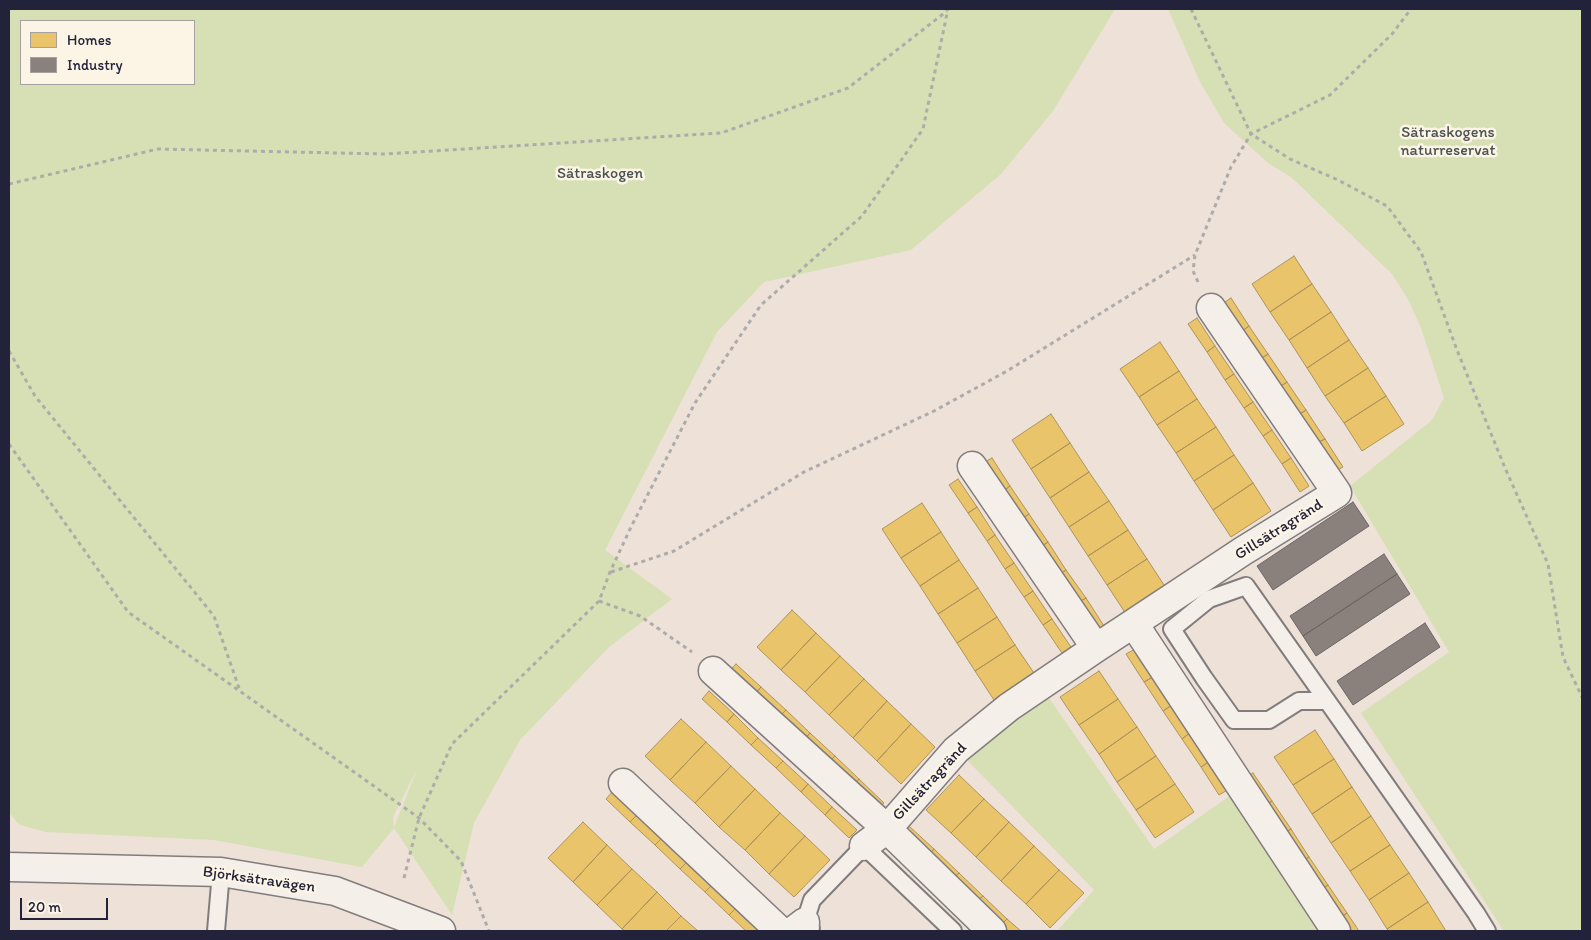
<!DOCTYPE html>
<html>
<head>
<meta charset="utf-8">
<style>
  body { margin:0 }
  #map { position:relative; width:1591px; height:940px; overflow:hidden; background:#ede1d8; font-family:Itim,sans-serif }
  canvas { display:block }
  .frame { position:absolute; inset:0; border:10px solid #22223b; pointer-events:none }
  .legend { position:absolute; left:20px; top:20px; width:175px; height:65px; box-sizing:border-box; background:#fcf5e5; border:1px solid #a5a1a1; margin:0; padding:6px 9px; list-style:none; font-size:15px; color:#22223b }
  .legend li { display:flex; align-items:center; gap:10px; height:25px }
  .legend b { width:25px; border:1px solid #a5a1a1 }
  .scale { position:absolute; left:20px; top:898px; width:88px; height:22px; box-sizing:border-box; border:2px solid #22223b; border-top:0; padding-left:6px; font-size:15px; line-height:18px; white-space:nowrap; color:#22223b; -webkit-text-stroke:4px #fcf5e5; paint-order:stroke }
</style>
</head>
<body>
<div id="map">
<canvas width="1591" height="940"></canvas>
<div class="frame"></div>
<ul class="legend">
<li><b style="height:14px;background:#e9c46a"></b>Homes</li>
<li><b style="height:14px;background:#8a817c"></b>Industry</li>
</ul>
<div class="scale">20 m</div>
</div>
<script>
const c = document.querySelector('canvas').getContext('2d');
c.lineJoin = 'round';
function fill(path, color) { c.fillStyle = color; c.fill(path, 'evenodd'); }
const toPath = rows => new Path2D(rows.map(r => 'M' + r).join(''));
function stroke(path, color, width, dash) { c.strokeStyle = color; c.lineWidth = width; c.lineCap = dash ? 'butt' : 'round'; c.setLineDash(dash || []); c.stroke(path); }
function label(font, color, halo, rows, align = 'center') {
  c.font = font + ' Itim,sans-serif'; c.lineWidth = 5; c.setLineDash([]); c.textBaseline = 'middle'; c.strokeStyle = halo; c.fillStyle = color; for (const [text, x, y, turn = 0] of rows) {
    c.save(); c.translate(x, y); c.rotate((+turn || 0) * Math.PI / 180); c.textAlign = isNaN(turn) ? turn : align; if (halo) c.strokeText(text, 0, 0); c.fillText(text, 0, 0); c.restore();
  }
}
const green = toPath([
  [9,9,1115,9,1053,111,1001,174,911,250,764,282,717,332,605,550,672,599,609,647,520,740,474,823,452,915,394,828,362,867,214,840,46,832,20,825,9,813],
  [194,21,194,84,21,84,21,21],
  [416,771,416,772,394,827,393,817],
  [1168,9,1582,9,1582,931,1504,931,1361,713,1449,652,1350,486,1432,420,1444,398,1421,328,1408,299,1392,274,1291,177,1268,163,1224,123,1200,82],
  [1047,695,1154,849,1234,793,1325,931,1057,931,1094,890,967,760]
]);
const homes = toPath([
  [1294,256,1312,284,1270,312,1252,284,1294,256],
  [1312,284,1331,312,1289,340,1270,312,1312,284],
  [1231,298,1249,326,1241,332,1222,304,1231,298],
  [1331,312,1349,340,1307,368,1289,340,1331,312],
  [1197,318,1215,346,1207,352,1188,324,1197,318],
  [1249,326,1268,354,1259,360,1241,332,1249,326],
  [1349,340,1368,368,1325,396,1307,368,1349,340],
  [1160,342,1179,371,1139,397,1120,369,1160,342],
  [1215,346,1234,374,1225,380,1207,352,1215,346],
  [1268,354,1287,382,1278,388,1259,360,1268,354],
  [1368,368,1386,396,1344,423,1325,396,1368,368],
  [1179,371,1197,399,1157,425,1139,397,1179,371],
  [1234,374,1253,402,1244,408,1225,380,1234,374],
  [1287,382,1306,410,1297,416,1278,388,1287,382],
  [1386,396,1404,424,1362,451,1344,423,1386,396],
  [1197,399,1216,427,1176,453,1157,425,1197,399],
  [1253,402,1272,430,1263,436,1244,408,1253,402],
  [1306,410,1325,439,1315,444,1297,416,1306,410],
  [1051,414,1070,443,1031,469,1012,440,1051,414],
  [1216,427,1234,455,1194,481,1176,453,1216,427],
  [1272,430,1291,458,1282,464,1263,436,1272,430],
  [1325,439,1343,467,1334,472,1315,444,1325,439],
  [1070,443,1089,472,1050,498,1031,469,1070,443],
  [1234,455,1253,483,1213,510,1194,481,1234,455],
  [992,458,1010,486,1002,492,983,463,992,458],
  [1291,458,1309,486,1300,492,1282,464,1291,458],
  [1089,472,1109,501,1069,527,1050,498,1089,472],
  [958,479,977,507,968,513,949,485,958,479],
  [1253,483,1271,511,1231,537,1213,510,1253,483],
  [1010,486,1029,514,1020,520,1002,492,1010,486],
  [1109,501,1128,530,1088,556,1069,527,1109,501],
  [922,503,941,532,901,558,882,529,922,503],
  [977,507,995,535,987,541,968,513,977,507],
  [1029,514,1048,542,1039,548,1020,520,1029,514],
  [1128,530,1147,559,1107,585,1088,556,1128,530],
  [941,532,959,560,920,586,901,558,941,532],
  [995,535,1014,563,1005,569,987,541,995,535],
  [1048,542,1066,570,1058,576,1039,548,1048,542],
  [1147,559,1166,588,1126,614,1107,585,1147,559],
  [959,560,978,588,938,614,920,586,959,560],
  [1014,563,1033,591,1024,597,1005,569,1014,563],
  [1066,570,1086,598,1076,604,1058,576,1066,570],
  [978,588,997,617,957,643,938,614,978,588],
  [1033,591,1052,619,1043,625,1024,597,1033,591],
  [1086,598,1104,626,1095,632,1076,604,1086,598],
  [792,610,816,633,781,670,757,647,792,610],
  [997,617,1015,645,975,671,957,643,997,617],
  [1052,619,1071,647,1062,653,1043,625,1052,619],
  [816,633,840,656,805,692,781,670,816,633],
  [1015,645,1034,673,994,700,975,671,1015,645],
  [1135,649,1153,677,1144,682,1126,654,1135,649],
  [840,656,864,679,829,715,805,692,840,656],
  [736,664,761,687,754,695,729,671,736,664],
  [1099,671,1118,699,1079,725,1060,697,1099,671],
  [1153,677,1172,705,1163,711,1144,682,1153,677],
  [864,679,887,701,853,738,829,715,864,679],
  [761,687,786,710,778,718,754,695,761,687],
  [709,691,734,714,727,722,702,699,709,691],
  [1118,699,1137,727,1099,754,1079,725,1118,699],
  [887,701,911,724,877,761,853,738,887,701],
  [1172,705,1191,732,1182,739,1163,711,1172,705],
  [786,710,810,733,803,741,778,718,786,710],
  [734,714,758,738,751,745,727,722,734,714],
  [681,719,706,742,670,780,645,756,681,719],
  [911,724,935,747,901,784,877,761,911,724],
  [1137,727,1156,756,1117,782,1099,754,1137,727],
  [1315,730,1334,759,1293,785,1274,757,1315,730],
  [1191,732,1210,761,1201,767,1182,739,1191,732],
  [810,733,835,756,827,764,803,741,810,733],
  [758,738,783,761,776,768,751,745,758,738],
  [706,742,731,766,695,803,670,780,706,742],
  [835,756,859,779,852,787,827,764,835,756],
  [1156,756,1175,784,1136,810,1117,782,1156,756],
  [1334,759,1352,787,1312,814,1293,785,1334,759],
  [783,761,808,784,801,792,776,768,783,761],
  [1210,761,1229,789,1219,795,1201,767,1210,761],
  [731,766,755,789,719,827,695,803,731,766],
  [1253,773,1272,801,1263,807,1244,779,1253,773],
  [959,775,984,799,951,833,926,810,959,775],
  [859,779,884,803,877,810,852,787,859,779],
  [808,784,832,807,825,815,801,792,808,784],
  [1175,784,1194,812,1155,838,1136,810,1175,784],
  [1352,787,1371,816,1331,843,1312,814,1352,787],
  [755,789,780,813,745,850,719,827,755,789],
  [613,791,638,814,630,822,606,799,613,791],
  [984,799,1009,822,976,857,951,833,984,799],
  [1272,801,1291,829,1281,835,1263,807,1272,801],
  [832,807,857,830,849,838,825,815,832,807],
  [780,813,805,836,769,874,745,850,780,813],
  [638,814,663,837,655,845,630,822,638,814],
  [1371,816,1390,845,1350,871,1331,843,1371,816],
  [583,822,607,845,573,882,548,858,583,822],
  [1009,822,1034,846,1001,881,976,857,1009,822],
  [909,826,934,849,927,857,902,834,909,826],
  [1291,829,1309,857,1301,863,1281,835,1291,829],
  [805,836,830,860,794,897,769,874,805,836],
  [663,837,688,861,680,869,655,845,663,837],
  [607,845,632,869,597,905,573,882,607,845],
  [1390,845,1409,873,1369,900,1350,871,1390,845],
  [1034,846,1059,870,1026,904,1001,881,1034,846],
  [934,849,959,873,951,880,927,857,934,849],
  [1309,857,1328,885,1319,891,1301,863,1309,857],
  [688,861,713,884,705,892,680,869,688,861],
  [632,869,657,892,622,929,597,905,632,869],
  [1059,870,1084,893,1050,928,1026,904,1059,870],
  [959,873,983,896,975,903,951,880,959,873],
  [1409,873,1428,902,1387,929,1369,900,1409,873],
  [713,884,737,907,729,915,705,892,713,884],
  [1328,885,1347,913,1338,919,1319,891,1328,885],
  [657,892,681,916,666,931,625,931,622,929,657,892],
  [983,896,1007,919,1000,926,975,903,983,896],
  [1428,902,1446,931,1389,931,1387,929,1428,902],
  [737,907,761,931,746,931,729,915,737,907],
  [1347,913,1359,931,1346,931,1338,919,1347,913],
  [681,916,698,931,666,931,681,916],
  [1007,919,1021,931,1005,931,1000,926,1007,919]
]);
const industry = toPath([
  [1353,502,1369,526,1273,590,1257,566,1353,502],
  [1384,554,1397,574,1303,636,1290,616,1384,554],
  [1397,574,1410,594,1316,656,1303,636,1397,574],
  [1425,623,1440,647,1353,705,1337,681,1425,623]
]);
const path = toPath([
  [1191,9,1251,134,1290,159,1338,180,1387,206,1421,252,1457,350,1505,468,1548,564,1563,657,1582,697],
  [9,184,158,149,383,154,721,133,848,88,947,11],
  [1198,282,1193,271,1195,255,1231,167,1251,134,1330,95,1392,34,1411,9],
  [9,351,35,396,214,616,240,691],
  [9,444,128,612,419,818,461,861,489,931],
  [611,572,674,551,804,472,934,411,1007,371,1195,255],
  [599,601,640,616,692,652],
  [404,878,419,818,452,744,599,601,610,572,631,527,695,403,761,305,862,216,923,129,948,9]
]);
const lane = toPath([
  [1327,701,1299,701,1269,720,1234,720,1204,678,1172,629,1209,599,1246,586,1342,722,1476,913,1487,931],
  [811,928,805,922,812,900,864,846,953,931],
  [216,931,221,872]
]);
const street = toPath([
  [972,466,1096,648],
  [1134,624,1336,931],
  [713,671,887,829,864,846],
  [623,783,780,931],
  [793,931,805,922],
  [992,931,887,829,956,750,1009,707,1096,648,1243,551,1337,493,1211,308]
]);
const secondary = toPath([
  [9,867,221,872,335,891,441,931]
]);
const parkNames = [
  ["Sätraskogens",1448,133],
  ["naturreservat",1448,151],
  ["Sätraskogen",600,174]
];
const streetNames = [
  ["Gillsätragränd",1279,530,-32],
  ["Gillsätragränd",930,782,-47],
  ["Björksätravägen",259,880,8]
];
fill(green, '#d6e0b4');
fill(homes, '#e9c46a');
stroke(homes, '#ad935c', 1);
fill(industry, '#8a817c');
stroke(industry, '#6b6468', 1);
stroke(lane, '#827c7d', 20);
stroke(street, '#827c7d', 31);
stroke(secondary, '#827c7d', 31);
stroke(path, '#afabaa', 3, [4, 4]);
stroke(lane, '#f4efe9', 16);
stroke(street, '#f4efe9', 28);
stroke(secondary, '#f4efe9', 28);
label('16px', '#4a5252', '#fcf5e5', parkNames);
label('16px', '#22223b', '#fcf5e5', streetNames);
</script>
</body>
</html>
